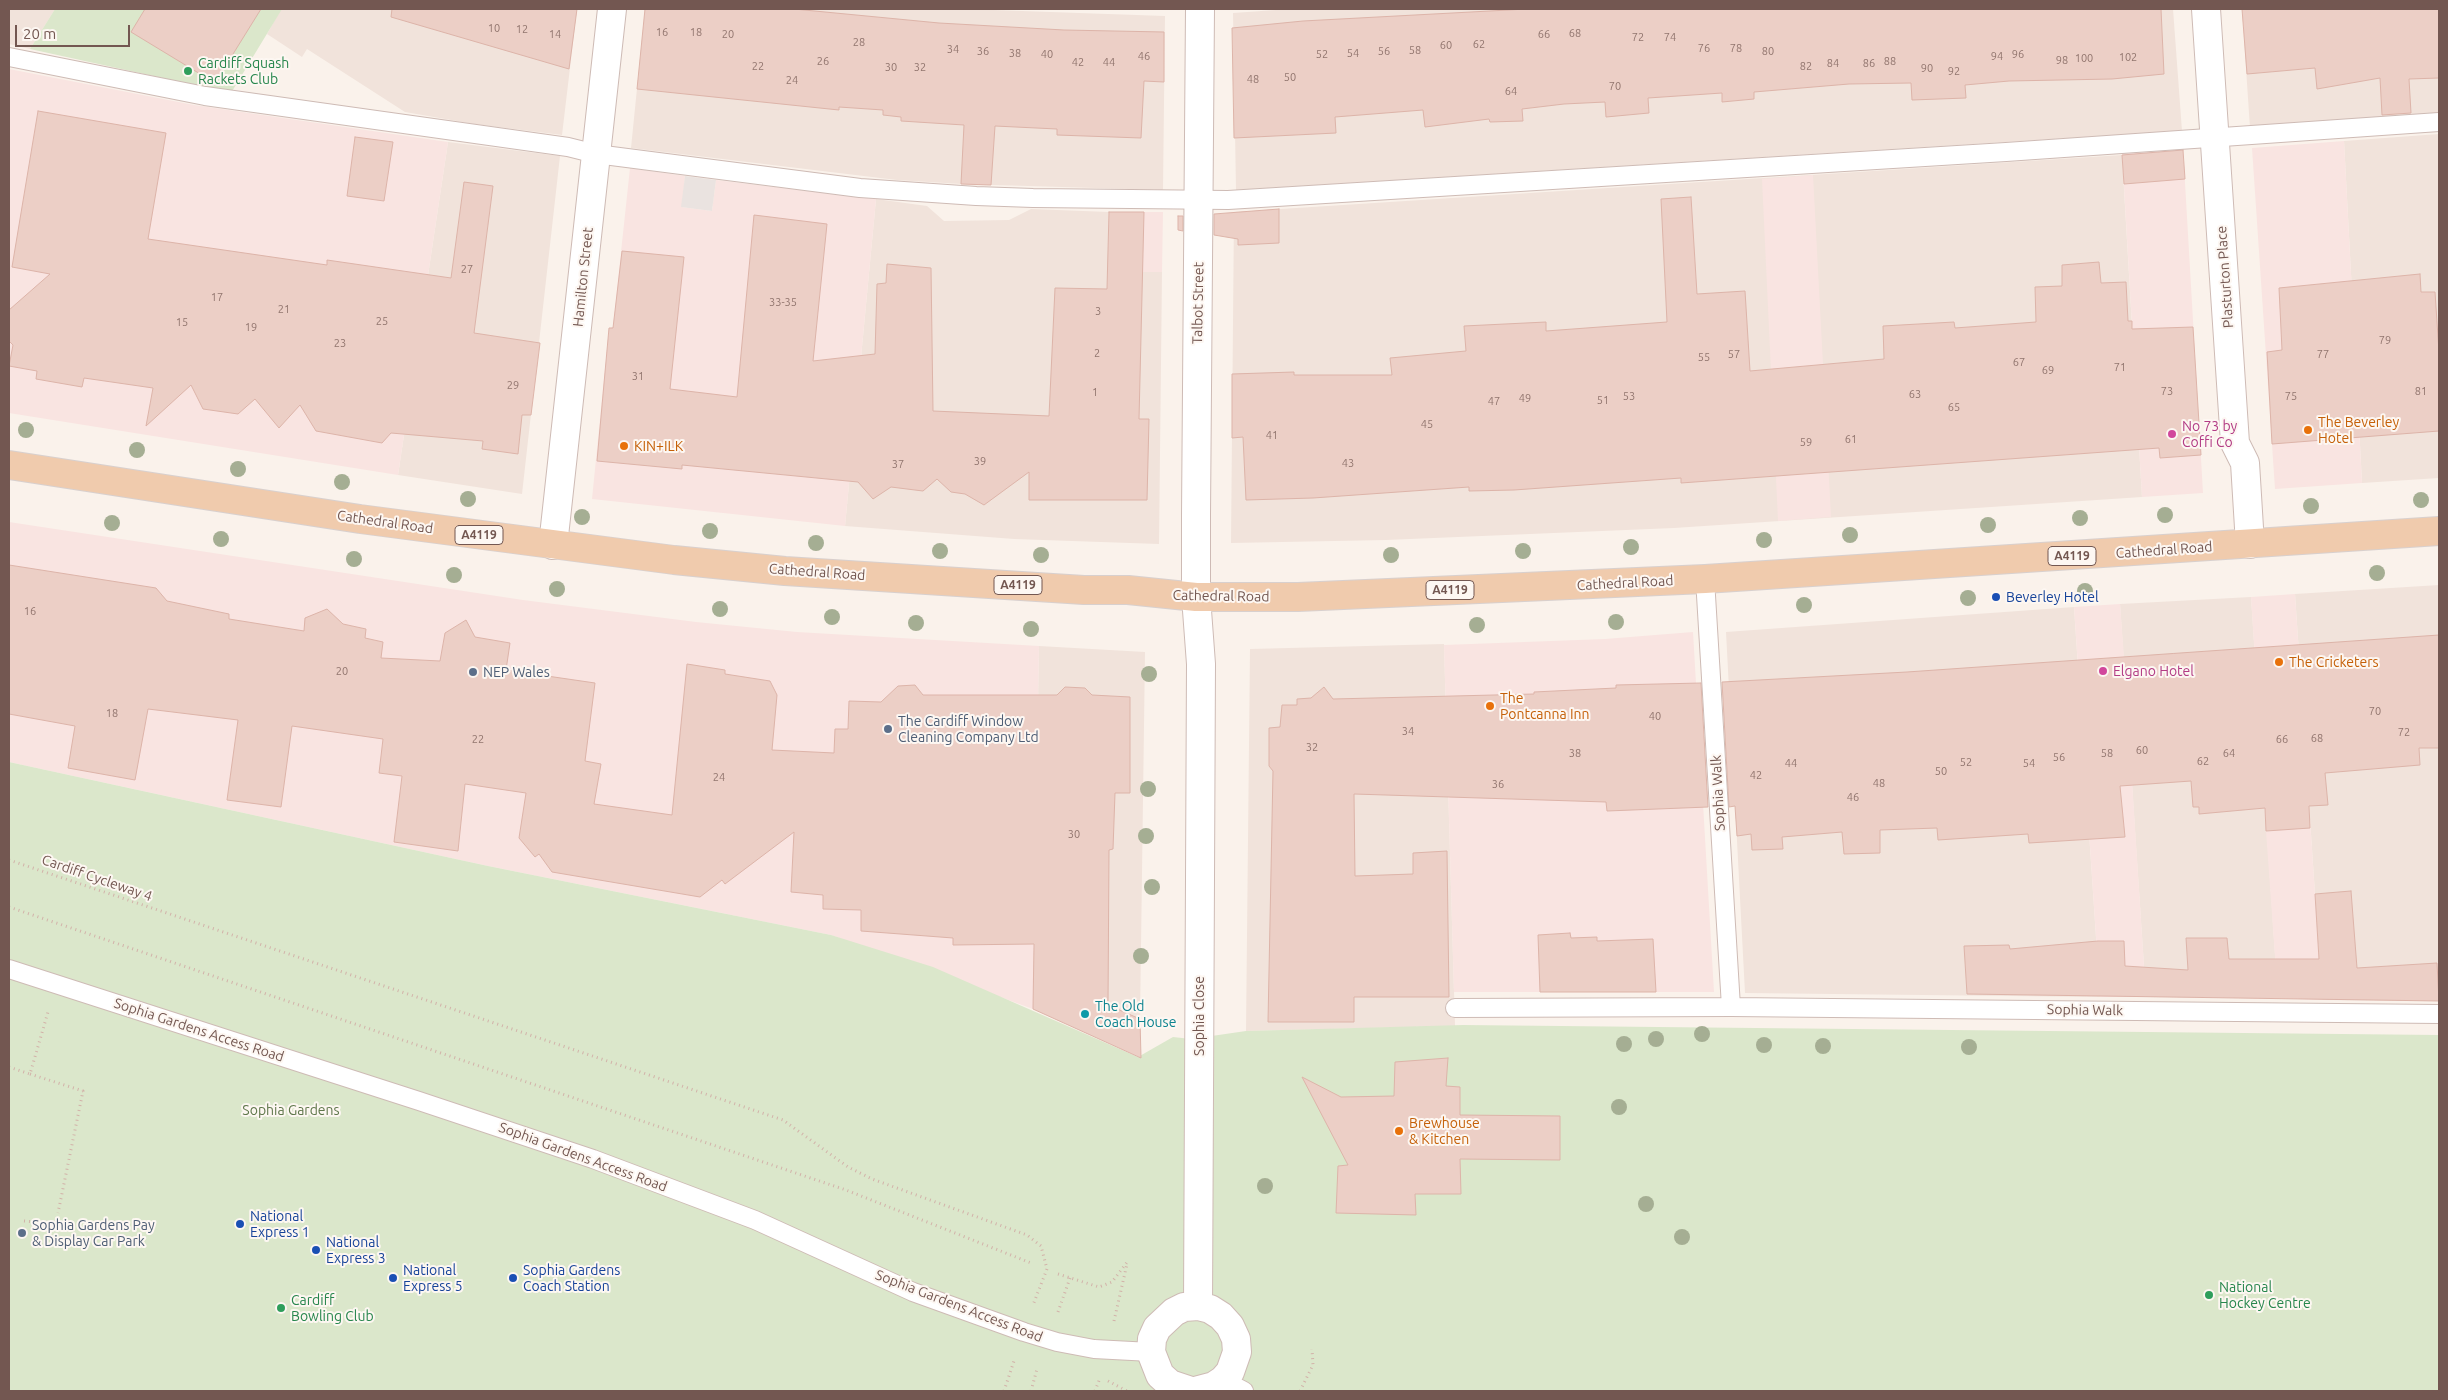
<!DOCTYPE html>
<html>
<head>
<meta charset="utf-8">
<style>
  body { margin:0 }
  #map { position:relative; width:2448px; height:1400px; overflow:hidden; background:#faf2eb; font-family:Ubuntu,sans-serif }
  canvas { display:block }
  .frame { position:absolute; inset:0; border:10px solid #735751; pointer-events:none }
  .scale { position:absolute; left:15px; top:25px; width:115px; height:22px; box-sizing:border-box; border:2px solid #735751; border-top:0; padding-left:6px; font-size:15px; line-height:18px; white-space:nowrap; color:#735751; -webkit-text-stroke:4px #fdf7f2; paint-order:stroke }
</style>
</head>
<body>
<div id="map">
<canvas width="2448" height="1400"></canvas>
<div class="frame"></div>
<div class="scale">20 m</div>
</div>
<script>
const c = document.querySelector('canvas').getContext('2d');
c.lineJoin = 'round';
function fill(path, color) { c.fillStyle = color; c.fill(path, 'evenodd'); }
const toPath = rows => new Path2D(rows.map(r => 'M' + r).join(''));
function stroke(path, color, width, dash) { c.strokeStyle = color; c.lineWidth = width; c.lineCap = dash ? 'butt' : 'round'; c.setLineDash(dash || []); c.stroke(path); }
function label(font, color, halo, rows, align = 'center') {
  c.font = font + ' Ubuntu,sans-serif'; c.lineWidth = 4; c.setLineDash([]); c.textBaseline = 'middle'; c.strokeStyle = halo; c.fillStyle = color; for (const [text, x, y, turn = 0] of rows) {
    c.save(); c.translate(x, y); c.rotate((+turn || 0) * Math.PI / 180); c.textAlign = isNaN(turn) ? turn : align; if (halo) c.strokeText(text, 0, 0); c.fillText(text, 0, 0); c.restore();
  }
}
const residential = toPath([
  [9,9,55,9,30,49,9,44],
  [281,9,577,9,562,135,474,124,405,112,307,49,302,57,267,34],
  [645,9,965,9,1165,16,1163,190,961,184,897,180,631,148],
  [1290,9,2173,9,2182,131,1236,190,1233,13],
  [2242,9,2439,9,2439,113,2250,128],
  [2439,134,2439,478,2362,483,2344,141],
  [448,142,560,156,522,494,398,475],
  [2122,155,2142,497,1674,528,1386,540,1231,543,1234,212],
  [876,199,927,206,944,221,1009,220,1031,209,1109,212,1108,237,1141,237,1140,271,1162,272,1159,544,1014,539,845,526],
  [2439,585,2439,1001,2322,1000,2295,594],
  [2251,597,2278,998,2146,997,2120,604],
  [2074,607,2100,997,1745,993,1726,632],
  [1444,644,1455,1026,1246,1031,1250,649],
  [1039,646,1145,652,1140,1020,1074,990,1033,977]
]);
const commercial = toPath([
  [9,69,194,105,448,142,398,475,9,413],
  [2344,141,2362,483,2275,489,2252,148],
  [2183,148,2203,493,2142,497,2122,153],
  [630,168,685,176,682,207,712,211,716,180,876,199,845,526,592,499,606,359,609,328,613,327],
  [1813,175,1831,517,1778,521,1762,179],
  [1109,212,1163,212,1162,272,1140,272,1141,237,1108,237],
  [9,522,523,600,696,622,797,632,1039,646,1033,977,1075,990,1140,1020,1141,1056,1123,1050,1033,1009,831,935,488,866,9,762],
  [2295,594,2322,1000,2278,998,2266,831,2251,597],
  [2120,604,2124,657,2146,997,2100,997,2074,607],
  [1693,632,1714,992,1454,992,1444,645,1605,639]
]);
const industrial = toPath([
  [685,176,716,180,712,211,681,207]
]);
const green = toPath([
  [55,9,282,9,231,93,30,49],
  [9,762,488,866,831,935,933,967,1138,1057,1173,1037,1191,1039,1246,1031,1463,1025,2439,1035,2439,1391,9,1391]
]);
const building = toPath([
  [145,9,261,9,215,83,131,32,145,9],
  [392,9,577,9,569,69,391,17,392,9],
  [645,9,794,9,939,23,1064,30,1164,32,1164,82,1144,81,1141,138,1057,135,1057,129,995,126,991,185,961,184,964,125,901,121,901,117,883,115,883,110,839,107,839,110,637,89,645,9],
  [1527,9,2161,9,2164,74,2112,79,2009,81,1965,85,1966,98,1912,100,1911,83,1849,84,1754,92,1754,99,1722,102,1722,93,1648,98,1649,113,1606,117,1605,102,1564,104,1522,109,1523,121,1490,122,1489,119,1425,127,1423,110,1335,117,1336,133,1234,138,1232,28,1303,21,1527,9],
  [2242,9,2439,9,2439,78,2409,79,2411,113,2382,115,2380,78,2317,89,2315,68,2247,74,2242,9],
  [38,111,166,133,148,239,327,265,327,260,451,278,464,182,493,186,474,333,540,343,531,415,522,415,518,454,482,449,483,441,391,433,382,443,316,431,300,405,279,428,255,399,238,414,203,409,191,385,146,426,153,388,84,378,82,387,36,379,37,371,9,366,13,345,9,341,9,310,50,274,12,267,38,111],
  [355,137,393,142,384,201,347,196,355,137],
  [2183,150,2185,179,2124,184,2122,155,2183,150],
  [1691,197,1697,294,1745,291,1750,371,1884,359,1883,326,1954,322,1955,328,2036,322,2035,287,2062,286,2062,265,2099,262,2101,283,2126,282,2128,321,2132,321,2132,329,2193,327,2201,455,2160,458,2159,448,1681,483,1681,478,1514,490,1469,491,1469,487,1313,498,1246,500,1243,437,1232,438,1232,374,1294,372,1294,375,1392,375,1390,358,1466,351,1464,326,1546,322,1546,331,1667,322,1661,199,1691,197],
  [1279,209,1279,243,1238,245,1238,239,1214,235,1214,214,1279,209],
  [1109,212,1144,212,1139,419,1149,419,1147,500,1029,500,1029,472,984,505,965,494,951,492,937,479,923,491,891,487,873,499,858,482,682,465,682,469,597,461,609,328,613,328,622,251,684,257,670,389,737,397,754,215,827,224,813,361,875,354,877,284,886,283,887,264,931,268,933,411,1049,416,1055,288,1107,289,1109,212],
  [1178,216,1183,216,1183,231,1178,230,1178,216],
  [2420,274,2421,292,2435,292,2439,352,2439,431,2272,444,2267,352,2282,350,2279,288,2420,274],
  [9,565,156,588,167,601,229,614,229,619,304,631,305,618,327,609,343,624,366,629,365,638,383,642,381,658,440,661,445,633,466,620,475,637,510,643,506,670,595,683,585,761,601,764,594,804,672,815,687,664,725,670,725,674,770,681,777,695,772,750,834,753,835,729,848,729,849,701,881,702,898,686,915,685,923,695,1057,695,1065,687,1085,688,1092,695,1130,697,1130,793,1115,793,1113,849,1109,850,1108,1005,1140,1019,1141,1058,1033,1009,1034,944,953,945,953,938,861,931,861,910,823,909,823,895,791,892,794,832,725,884,722,880,700,897,552,872,539,854,535,857,519,838,526,793,465,784,458,851,394,842,402,776,379,773,383,739,292,726,281,807,227,800,238,720,148,709,135,780,68,768,75,726,9,714,9,565],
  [2439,635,2439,748,2419,748,2420,765,2325,773,2328,805,2309,806,2310,828,2266,831,2265,808,2199,814,2199,807,2193,807,2191,781,2120,786,2125,837,2029,843,2028,834,1938,840,1937,828,1880,830,1880,853,1844,854,1842,832,1782,837,1783,849,1752,850,1751,834,1737,836,1735,806,1729,807,1722,682,1907,672,2439,635],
  [1701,683,1708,807,1607,811,1606,802,1354,794,1355,876,1413,874,1413,853,1447,851,1449,997,1354,997,1354,1022,1268,1022,1273,771,1269,766,1269,728,1280,727,1282,705,1297,705,1297,699,1311,698,1324,687,1333,699,1534,694,1534,692,1616,688,1616,685,1701,683],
  [2351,891,2357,968,2437,963,2439,1001,1967,994,1964,946,2009,945,2010,949,2098,941,2124,941,2125,966,2188,970,2186,938,2227,938,2229,959,2319,959,2315,894,2351,891],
  [1570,933,1571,938,1597,937,1597,941,1653,939,1656,992,1540,992,1538,935,1570,933],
  [1448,1058,1446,1086,1460,1087,1460,1115,1560,1116,1560,1160,1460,1159,1461,1194,1415,1194,1416,1215,1336,1213,1338,1166,1348,1165,1302,1077,1341,1097,1394,1096,1395,1062,1448,1058]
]);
const path = toPath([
  [9,860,783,1120,848,1167,872,1179,1027,1235,1041,1246,1047,1269,1033,1305],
  [9,907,846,1190,1031,1263],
  [9,1067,30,1074,48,1012],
  [30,1074,83,1091,58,1213],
  [24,1221,35,1222],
  [1058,1274,1099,1287,1112,1282,1128,1261],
  [1058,1312,1070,1278],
  [1114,1321,1127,1264],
  [1108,1381,1127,1391],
  [1004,1391,1015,1358],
  [1031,1391,1037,1369],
  [1095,1391,1100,1378],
  [1300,1391,1313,1365,1312,1349]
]);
const service = toPath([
  [9,57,205,96,568,147,596,154,860,188,976,196,1033,198,1228,200,2006,152,2439,122],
  [1705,579,1731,1007],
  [9,969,419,1101,593,1159,755,1220,913,1292,1024,1332,1057,1342,1094,1349,1151,1352],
  [1455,1008,1731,1007,2439,1014],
  [1223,1380,1244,1391]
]);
const minor = toPath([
  [2206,9,2235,443,2245,463,2250,544],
  [553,545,612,9],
  [1198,1306,1201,664,1196,597,1196,515,1200,9],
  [1191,1391,1170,1384,1160,1375,1151,1352,1152,1339,1157,1328,1174,1312,1184,1307,1198,1306,1210,1309,1221,1316,1230,1326,1236,1339,1237,1352,1230,1372,1223,1380,1214,1386,1195,1391]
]);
const primary = toPath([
  [9,465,360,519,674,560,785,571,1084,590,1128,590,1196,597,1298,597,1705,579,2439,531]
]);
const trees = [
  [26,430],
  [137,450],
  [238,469],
  [342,482],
  [468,499],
  [2421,500],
  [2311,506],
  [2165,515],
  [582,517],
  [2080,518],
  [112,523],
  [1988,525],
  [710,531],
  [1850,535],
  [221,539],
  [1764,540],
  [816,543],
  [1631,547],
  [940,551],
  [1523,551],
  [1041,555],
  [1391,555],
  [354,559],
  [2377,573],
  [454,575],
  [557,589],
  [2085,591],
  [1968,598],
  [1804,605],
  [720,609],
  [832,617],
  [1616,622],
  [916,623],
  [1477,625],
  [1031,629],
  [1149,674],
  [1148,789],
  [1146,836],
  [1152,887],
  [1141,956],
  [1702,1034],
  [1656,1039],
  [1624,1044],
  [1764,1045],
  [1823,1046],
  [1969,1047],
  [1619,1107],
  [1265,1186],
  [1646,1204],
  [1682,1237]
];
const markers = [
  [188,71,5,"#2e9e5b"],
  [2308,430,5,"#e8710a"],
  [2172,434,5,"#d1479c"],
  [624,446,5,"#e8710a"],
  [1996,597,5,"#1a4fb4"],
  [2279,662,5,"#e8710a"],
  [2103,671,5,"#d1479c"],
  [473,672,5,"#5c6f8a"],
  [1490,706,5,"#e8710a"],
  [888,729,5,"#5c6f8a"],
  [1085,1014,5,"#0f9aa8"],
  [1399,1131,5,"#e8710a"],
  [240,1224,5,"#1a4fb4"],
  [22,1233,5,"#5c6f8a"],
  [316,1250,5,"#1a4fb4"],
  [393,1278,5,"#1a4fb4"],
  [513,1278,5,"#1a4fb4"],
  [2209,1295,5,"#2e9e5b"],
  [281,1308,5,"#2e9e5b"]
];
const numberNames = [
  ["10",494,28],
  ["12",522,29],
  ["16",662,32],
  ["18",696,32],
  ["68",1575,33],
  ["14",555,34],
  ["20",728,34],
  ["66",1544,34],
  ["72",1638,37],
  ["74",1670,37],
  ["28",859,42],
  ["62",1479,44],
  ["60",1446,45],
  ["76",1704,48],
  ["78",1736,48],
  ["34",953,49],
  ["58",1415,50],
  ["36",983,51],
  ["56",1384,51],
  ["80",1768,51],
  ["38",1015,53],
  ["54",1353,53],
  ["40",1047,54],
  ["52",1322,54],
  ["96",2018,54],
  ["46",1144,56],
  ["94",1997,56],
  ["102",2128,57],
  ["100",2084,58],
  ["98",2062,60],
  ["26",823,61],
  ["88",1890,61],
  ["42",1078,62],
  ["44",1109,62],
  ["84",1833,63],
  ["86",1869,63],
  ["22",758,66],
  ["82",1806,66],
  ["30",891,67],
  ["32",920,67],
  ["90",1927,68],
  ["92",1954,71],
  ["50",1290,77],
  ["48",1253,79],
  ["24",792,80],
  ["70",1615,86],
  ["64",1511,91],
  ["27",467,269],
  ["17",217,297],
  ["33-35",783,302],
  ["21",284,309],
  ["3",1098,311],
  ["25",382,321],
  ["15",182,322],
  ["19",251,327],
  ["79",2385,340],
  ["23",340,343],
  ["2",1097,353],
  ["57",1734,354],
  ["77",2323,354],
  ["55",1704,357],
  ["67",2019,362],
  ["71",2120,367],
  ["69",2048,370],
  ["31",638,376],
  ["29",513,385],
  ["73",2167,391],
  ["81",2421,391],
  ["1",1095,392],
  ["63",1915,394],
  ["53",1629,396],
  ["75",2291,396],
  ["49",1525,398],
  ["51",1603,400],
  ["47",1494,401],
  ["65",1954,407],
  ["45",1427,424],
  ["41",1272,435],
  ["61",1851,439],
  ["59",1806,442],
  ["39",980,461],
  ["43",1348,463],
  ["37",898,464],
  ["16",30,611],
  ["20",342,671],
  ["70",2375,711],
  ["18",112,713],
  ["40",1655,716],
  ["34",1408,731],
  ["72",2404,732],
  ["68",2317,738],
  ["22",478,739],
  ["66",2282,739],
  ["32",1312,747],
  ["60",2142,750],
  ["38",1575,753],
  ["58",2107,753],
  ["64",2229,753],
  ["56",2059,757],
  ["62",2203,761],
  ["52",1966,762],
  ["44",1791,763],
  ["54",2029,763],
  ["50",1941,771],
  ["42",1756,775],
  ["24",719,777],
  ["48",1879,783],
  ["36",1498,784],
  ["46",1853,797],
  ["30",1074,834]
];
const shields = [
  [479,535,48],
  [2072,556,48],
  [1018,585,48],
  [1450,590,48]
];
const shieldNames = [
  ["A4119",479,535],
  ["A4119",2072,556],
  ["A4119",1018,585],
  ["A4119",1450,590]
];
const leisureNames = [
  ["Cardiff Squash",198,63],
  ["Rackets Club",198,79],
  ["National",2219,1287],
  ["Hockey Centre",2219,1303],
  ["Cardiff",291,1300],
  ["Bowling Club",291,1316]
];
const streetNames = [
  ["Hamilton Street",583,277,-84],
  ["Plasturton Place",2225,277,-94],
  ["Talbot Street",1198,303,-89],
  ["Cathedral Road",385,522,8],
  ["Cathedral Road",2164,550,-4],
  ["Cathedral Road",817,572,4],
  ["Cathedral Road",1625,583,-3],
  ["Cathedral Road",1221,596,1],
  ["Sophia Walk",1718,793,-93],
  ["Cardiff Cycleway 4",97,878,19],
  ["Sophia Walk",2085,1010,1],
  ["Sophia Close",1199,1016,-90],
  ["Sophia Gardens Access Road",199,1030,18],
  ["Sophia Gardens Access Road",583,1157,20],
  ["Sophia Gardens Access Road",959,1306,21]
];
const foodNames = [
  ["The Beverley",2318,422],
  ["Hotel",2318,438],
  ["KIN+ILK",634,446],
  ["The Cricketers",2289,662],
  ["The",1500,698],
  ["Pontcanna Inn",1500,714],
  ["Brewhouse",1409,1123],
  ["& Kitchen",1409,1139]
];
const hotelNames = [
  ["No 73 by",2182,426],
  ["Coffi Co",2182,442],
  ["Elgano Hotel",2113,671]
];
const transitNames = [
  ["Beverley Hotel",2006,597],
  ["National",250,1216],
  ["Express 1",250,1232],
  ["National",326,1242],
  ["Express 3",326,1258],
  ["National",403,1270],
  ["Express 5",403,1286],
  ["Sophia Gardens",523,1270],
  ["Coach Station",523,1286]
];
const serviceNames = [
  ["NEP Wales",483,672],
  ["The Cardiff Window",898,721],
  ["Cleaning Company Ltd",898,737],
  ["Sophia Gardens Pay",32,1225],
  ["& Display Car Park",32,1241]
];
const cultureNames = [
  ["The Old",1095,1006],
  ["Coach House",1095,1022]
];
const parkNames = [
  ["Sophia Gardens",291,1110]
];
fill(residential, '#f1e3db');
fill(commercial, '#f9e4e1');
fill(industrial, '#eae3e0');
fill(green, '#dbe7cb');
fill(building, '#eccfc6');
stroke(building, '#ddb4a9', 1);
stroke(service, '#cebbb5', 20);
stroke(minor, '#cebbb5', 30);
stroke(primary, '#d8d0ce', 30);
stroke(path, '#d2b2a9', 3, [1, 4]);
stroke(service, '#fff', 18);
stroke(minor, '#fff', 28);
stroke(primary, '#f0cbad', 28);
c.fillStyle = '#a5ae93';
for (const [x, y] of trees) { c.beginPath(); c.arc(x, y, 8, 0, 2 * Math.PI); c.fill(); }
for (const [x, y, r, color] of markers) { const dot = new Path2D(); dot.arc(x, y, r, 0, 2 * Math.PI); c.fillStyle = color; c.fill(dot); stroke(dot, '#fdf7f2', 2); }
label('11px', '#91756e', null, numberNames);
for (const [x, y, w] of shields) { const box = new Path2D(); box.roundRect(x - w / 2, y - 9.5, w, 19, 4); c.fillStyle = '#fdf7f2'; c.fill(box); stroke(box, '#735751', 1); }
label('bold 12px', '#735751', null, shieldNames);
label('14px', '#27864d', '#fdf7f2', leisureNames, 'left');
label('14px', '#735751', '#fdf7f2', streetNames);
label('14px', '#c56008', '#fdf7f2', foodNames, 'left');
label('14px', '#b23c85', '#fdf7f2', hotelNames, 'left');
label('14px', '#164399', '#fdf7f2', transitNames, 'left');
label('14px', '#4e5e75', '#fdf7f2', serviceNames, 'left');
label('14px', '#0d838f', '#fdf7f2', cultureNames, 'left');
label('14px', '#5f774b', '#fdf7f2', parkNames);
</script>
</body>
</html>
